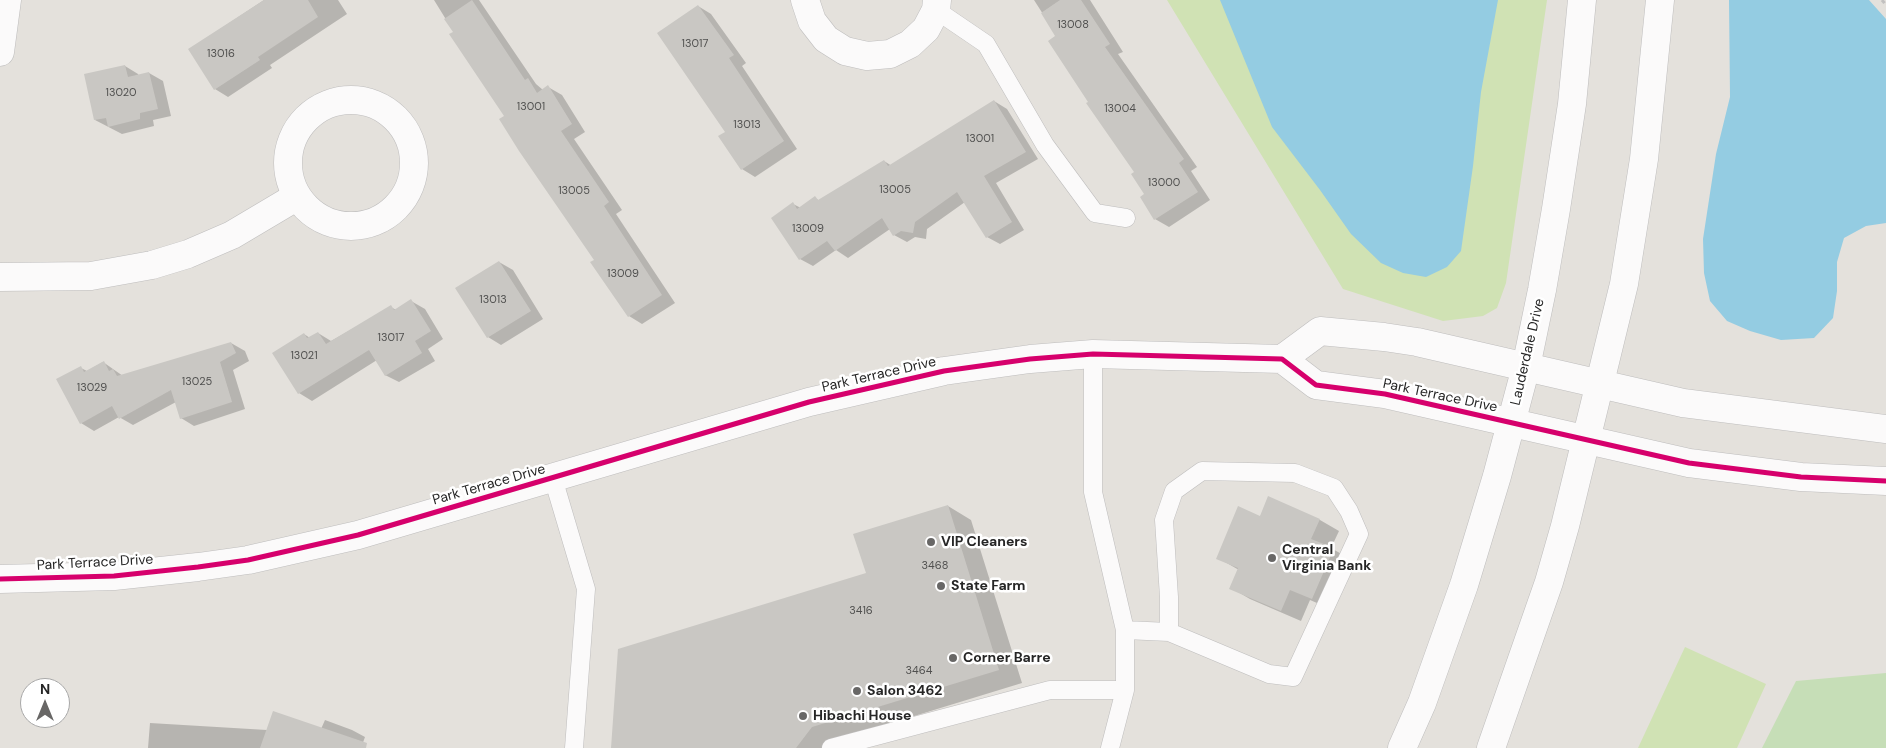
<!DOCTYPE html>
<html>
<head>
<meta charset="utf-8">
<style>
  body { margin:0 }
  #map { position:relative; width:1886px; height:748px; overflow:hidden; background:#e4e1dc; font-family:"DM Sans",sans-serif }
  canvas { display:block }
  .north { position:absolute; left:20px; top:678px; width:50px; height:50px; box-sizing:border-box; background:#fff; border:1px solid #a8a8a8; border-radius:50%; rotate:0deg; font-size:14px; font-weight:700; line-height:20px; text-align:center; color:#262626 }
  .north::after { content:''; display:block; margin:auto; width:18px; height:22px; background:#686766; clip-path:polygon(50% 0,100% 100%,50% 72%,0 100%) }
</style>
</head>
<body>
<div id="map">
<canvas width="1886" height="748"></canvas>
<div class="north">N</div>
</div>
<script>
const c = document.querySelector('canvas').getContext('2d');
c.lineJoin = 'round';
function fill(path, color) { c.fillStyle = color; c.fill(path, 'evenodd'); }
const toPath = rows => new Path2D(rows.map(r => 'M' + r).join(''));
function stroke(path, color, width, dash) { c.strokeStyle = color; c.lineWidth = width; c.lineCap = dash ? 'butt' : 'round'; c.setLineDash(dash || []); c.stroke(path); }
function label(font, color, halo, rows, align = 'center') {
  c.font = font + ' "DM Sans",sans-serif'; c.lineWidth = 5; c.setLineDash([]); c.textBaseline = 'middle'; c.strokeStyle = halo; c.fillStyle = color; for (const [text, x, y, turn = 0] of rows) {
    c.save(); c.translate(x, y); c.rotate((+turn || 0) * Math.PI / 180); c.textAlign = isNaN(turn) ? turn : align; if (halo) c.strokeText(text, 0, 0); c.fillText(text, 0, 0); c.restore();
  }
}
const green = toPath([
  [1886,673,1886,748,1762,748,1796,681]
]);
const pitch = toPath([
  [1167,0,1547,0,1506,283,1497,308,1483,316,1443,321,1343,289],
  [1685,647,1766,684,1737,748,1638,748]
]);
const water = toPath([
  [1220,0,1498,0,1481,92,1473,166,1461,251,1447,267,1426,277,1403,273,1381,263,1351,234,1320,190,1272,127],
  [1729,0,1869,0,1886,19,1886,223,1866,226,1844,238,1837,262,1837,291,1833,318,1814,338,1781,340,1750,331,1727,321,1710,301,1704,273,1703,239,1716,154,1730,97]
]);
const shadow = toPath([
  [264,0,338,0,347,14,270,65,272,68,228,97,215,89,190,49],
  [434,0,479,0,536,84,543,90,548,87,562,95,585,132,574,139,622,210,616,214,675,303,642,324,629,316],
  [1034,0,1090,0,1123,52,1118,54,1197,167,1191,171,1210,200,1169,227,1155,219,1136,173,1089,102,1057,36],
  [698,6,711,14,746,63,742,66,797,149,755,177,742,169,727,132],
  [125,66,138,74,139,76,149,73,163,81,171,116,153,120,154,126,122,134,95,120],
  [994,101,1007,109,1038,159,996,183,1024,230,1000,244,987,237,965,202,927,229,926,239,915,237,907,242,894,235,890,229,848,258,836,250,813,266,800,259,793,204,801,208,815,198,820,201,884,161,892,166],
  [499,262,513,270,543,319,501,345,488,337],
  [411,301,425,309,443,339,428,349,435,361,399,382,385,375,377,360,312,401,299,393,304,334,310,338,318,333,331,341,391,307,396,310],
  [231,343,245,351,249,361,233,370,245,409,194,426,181,418,176,402,133,425,119,417,94,431,81,423,81,368,87,371,103,362,123,376],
  [1269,498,1320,520,1339,531,1331,548,1352,560,1331,609,1310,600,1301,621,1250,599,1231,588,1239,570,1218,558,1260,517],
  [948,506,971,520,1022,683,836,740,830,748,612,748,868,574],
  [325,720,352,730,365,737,361,748,148,748,150,723,267,730,321,729]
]);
const building = toPath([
  [264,0,308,0,318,17,258,57,260,60,214,90,188,49],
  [472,0,525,80,528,78,537,93,548,85,572,124,561,131,609,202,604,206,662,295,628,317,590,262,594,260,519,151,499,119,504,116,449,34,453,32,444,19],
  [1060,0,1081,0,1110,44,1105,47,1184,159,1179,163,1198,192,1154,220,1140,197,1144,194,1131,174,1134,172,1086,103,1088,102,1048,41,1055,36,1041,13],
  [698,5,734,55,729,58,784,141,741,170,718,136,725,132,657,33],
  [125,65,128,77,149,72,158,109,140,113,140,119,108,127,106,118,94,120,84,74],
  [994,100,1026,152,984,176,1012,222,986,238,957,192,915,222,913,233,901,231,893,236,882,218,835,251,827,241,799,260,771,218,793,202,797,209,815,196,818,200,884,160,888,166],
  [499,261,531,311,487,338,455,288],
  [411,299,431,331,415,341,422,353,385,376,369,350,298,394,272,353,304,333,307,338,318,332,326,344,391,305,394,310],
  [231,342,236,353,220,362,232,402,180,419,171,390,119,419,112,406,80,424,56,379,81,366,84,372,104,361,109,371,113,369,117,376],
  [1268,496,1320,519,1311,539,1334,548,1312,599,1290,590,1281,611,1229,589,1238,568,1216,559,1238,506,1260,516],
  [948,505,999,670,812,727,796,748,611,748,618,649,866,573,853,534],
  [273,711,367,743,366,748,260,748]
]);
const path = toPath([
  [1882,0,1886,5]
]);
const service = toPath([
  [936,10,986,44,1045,145,1095,213,1126,218],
  [1093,354,1093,492,1125,630,1125,690,1110,748],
  [553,478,586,589,574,748],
  [1125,630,1169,632,1269,674,1293,677,1359,534,1349,511,1334,488,1295,473,1202,471,1174,491,1164,520,1169,597,1169,632],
  [831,748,1050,690,1125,690]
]);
const minor = toPath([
  [805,0,812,21,826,39,845,51,867,56,890,54,910,44,926,29,936,10,937,0],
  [0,52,7,0],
  '288 163a63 63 0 1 1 126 0a63 63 0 1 1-126 0Z',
  [0,277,91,276,152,265,188,254,232,235,296,197]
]);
const tertiary = toPath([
  [1282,359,1320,331,1384,337,1417,342,1683,403,1886,429],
  [0,579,114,576,198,567,248,560,358,535,809,402,944,371,1030,359,1093,354,1282,359,1316,385,1385,394,1689,463,1801,477,1886,481]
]);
const secondary = toPath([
  [1402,748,1422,703,1464,585,1497,476,1526,367,1542,290,1556,209,1572,104,1582,0],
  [1491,748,1549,582,1565,526,1624,284,1644,159,1660,0]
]);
const cycleway = toPath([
  [0,579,114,576,198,567,248,560,358,535,809,402,944,371,1030,359,1093,354,1282,359,1316,385,1385,394,1689,463,1801,477,1886,481]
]);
const markers = [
  [931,542,5,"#686766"],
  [1272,558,5,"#686766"],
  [941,586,5,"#686766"],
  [953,658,5,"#686766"],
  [857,691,5,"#686766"],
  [803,716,5,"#686766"]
];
const numberNames = [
  ["13008",1073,25],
  ["13017",695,44],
  ["13016",221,54],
  ["13020",121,93],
  ["13001",531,107],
  ["13004",1120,109],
  ["13013",747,125],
  ["13001",980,139],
  ["13000",1164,183],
  ["13005",895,190],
  ["13005",574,191],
  ["13009",808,229],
  ["13009",623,274],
  ["13013",493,300],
  ["13017",391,338],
  ["13021",304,356],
  ["13025",197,382],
  ["13029",92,388],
  ["3468",935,566],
  ["3416",861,611],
  ["3464",919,671]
];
const streetNames = [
  ["Lauderdale Drive",1528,352,-77],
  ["Park Terrace Drive",879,375,-13],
  ["Park Terrace Drive",1440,396,12],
  ["Park Terrace Drive",489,485,-16],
  ["Park Terrace Drive",95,563,-3]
];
const poiNames = [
  ["VIP Cleaners",941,542],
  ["Central",1282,550],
  ["Virginia Bank",1282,566],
  ["State Farm",951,586],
  ["Corner Barre",963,658],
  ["Salon 3462",867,691],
  ["Hibachi House",813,716]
];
fill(green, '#c6deb7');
fill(pitch, '#d0e2b4');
fill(water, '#94cce2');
fill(shadow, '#0003');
fill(building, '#c9c7c3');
stroke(service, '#bebdbd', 19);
stroke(minor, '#bebdbd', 29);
stroke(tertiary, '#bebdbd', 29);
stroke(secondary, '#bebdbd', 29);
stroke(path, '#c2c1c0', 3, [4, 2.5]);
stroke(service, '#fbfafa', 18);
stroke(minor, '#fbfafa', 28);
stroke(tertiary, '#fbfafa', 28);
stroke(secondary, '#fbfafa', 28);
stroke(cycleway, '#d6006c', 5);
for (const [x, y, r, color] of markers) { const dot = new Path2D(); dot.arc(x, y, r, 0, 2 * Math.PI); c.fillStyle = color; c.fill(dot); stroke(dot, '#fff', 2); }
label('11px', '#50504f', null, numberNames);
label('14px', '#262626', '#fff', streetNames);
label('bold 14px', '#262626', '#fff', poiNames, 'left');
</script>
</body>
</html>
